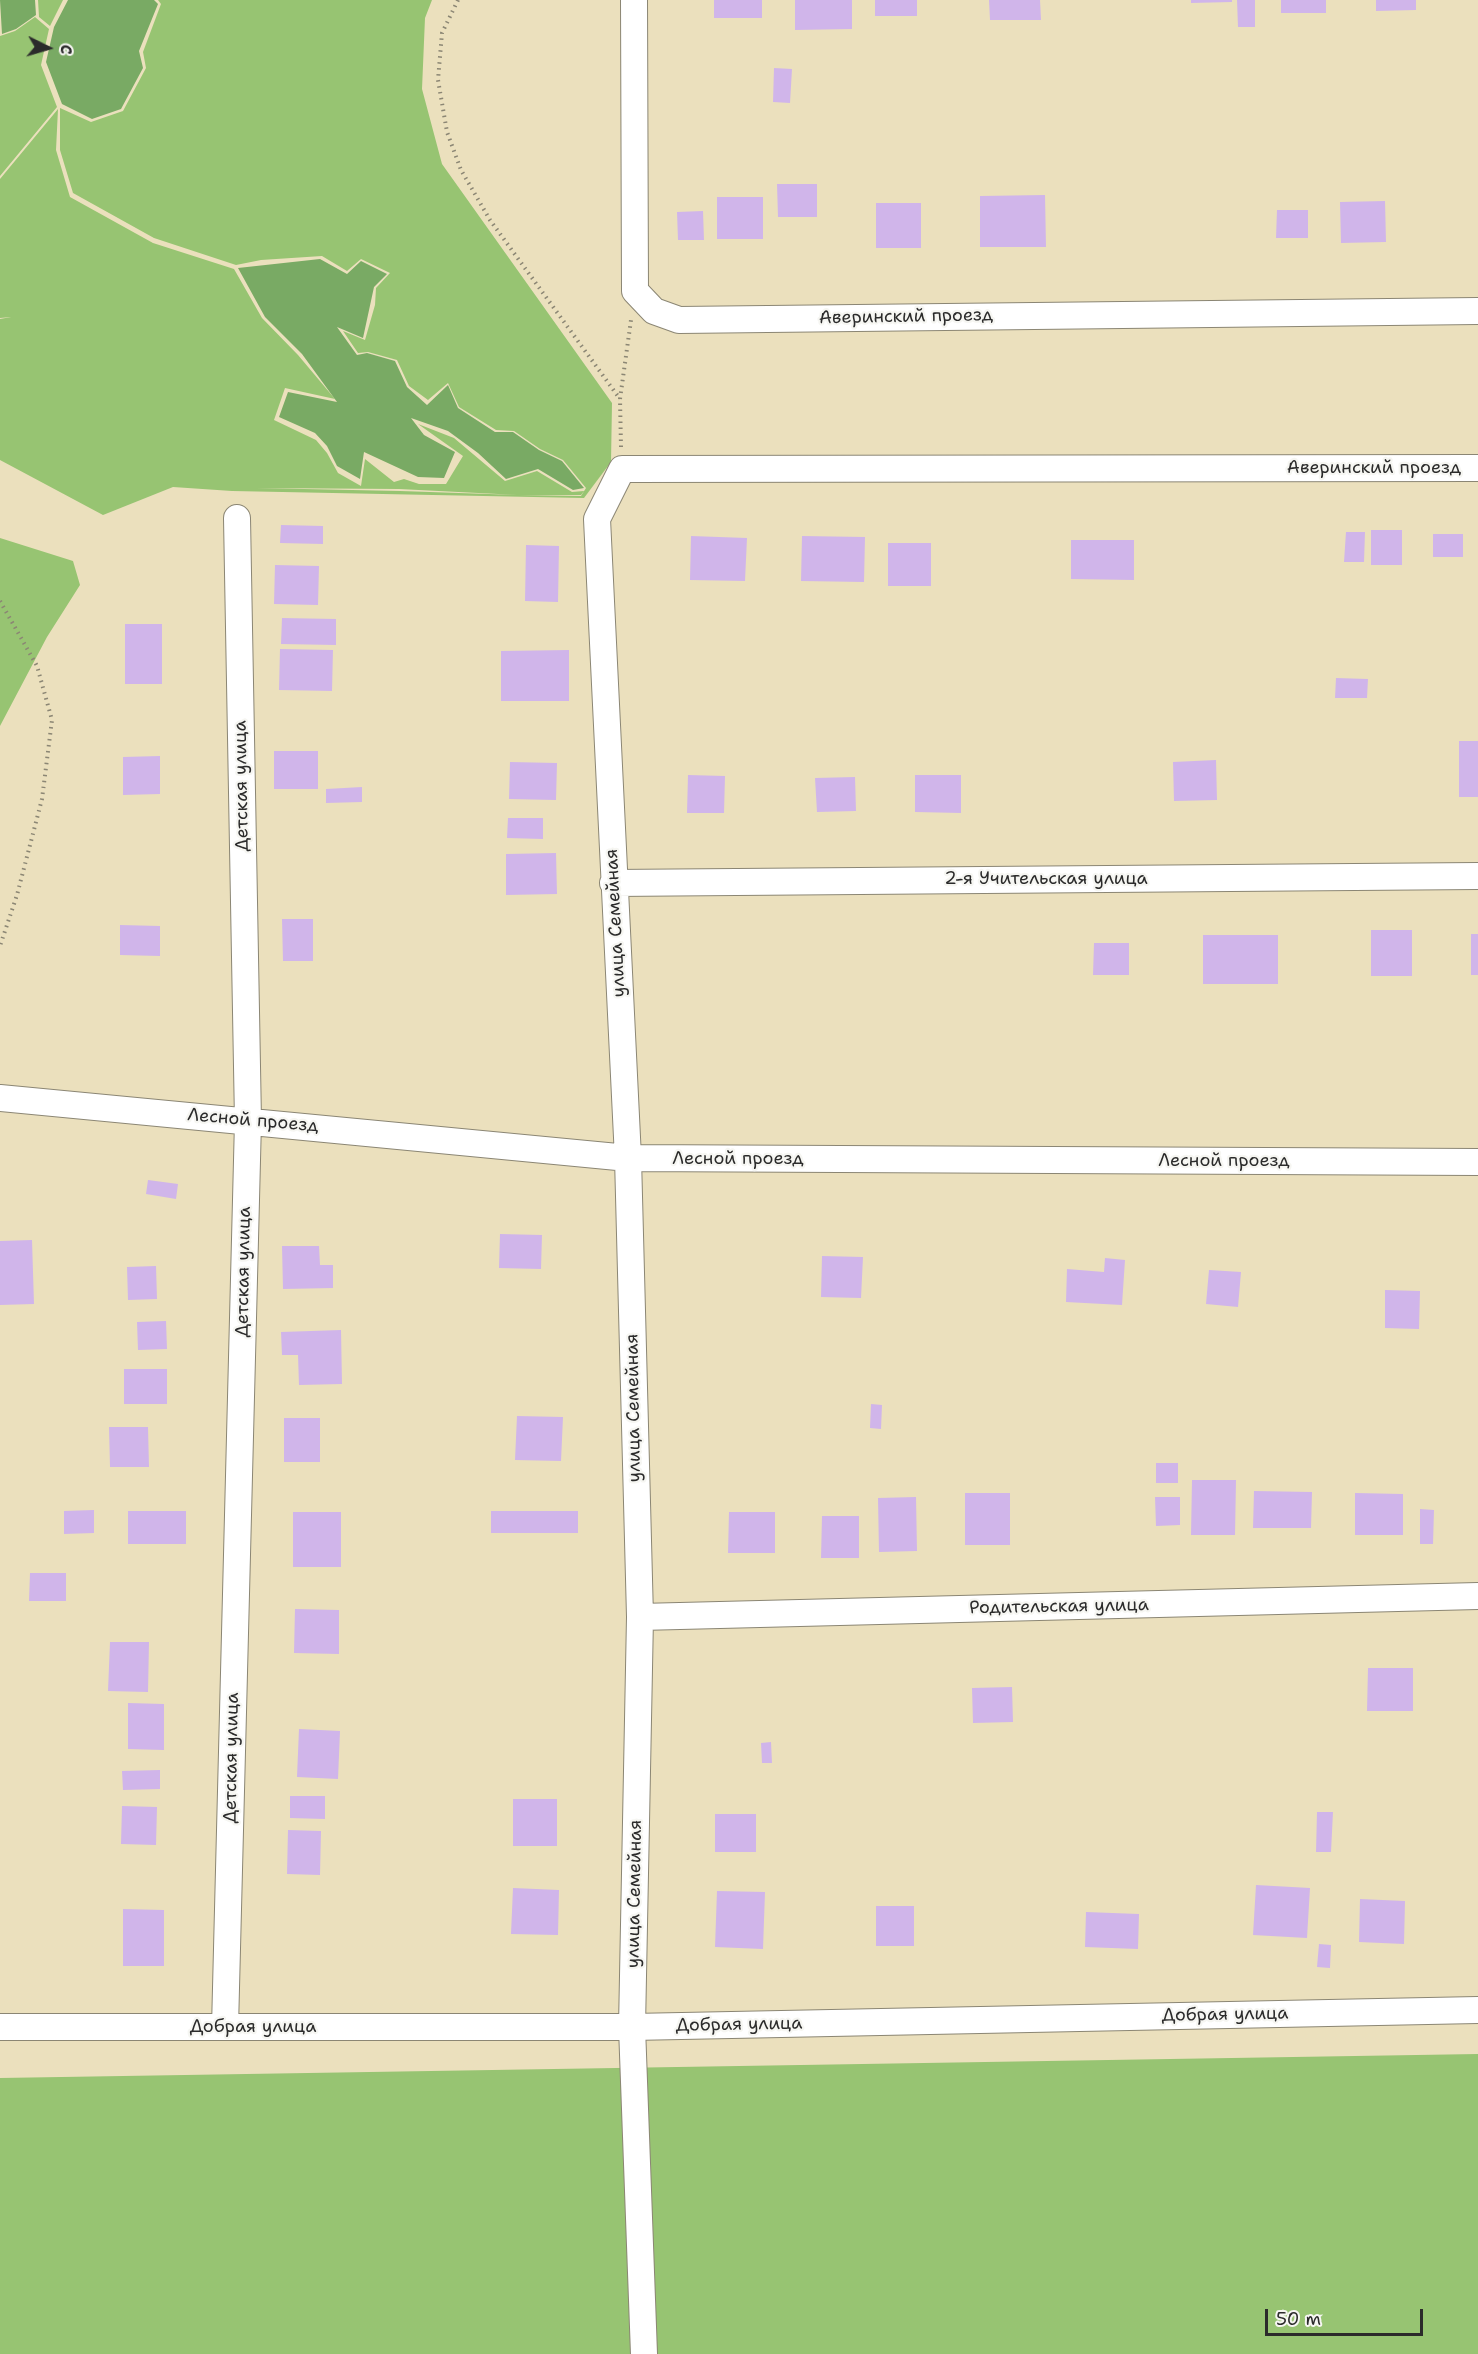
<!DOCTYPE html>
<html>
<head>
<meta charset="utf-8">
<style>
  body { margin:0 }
  #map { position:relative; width:1478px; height:2354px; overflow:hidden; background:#ebe0bd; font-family:"Shantell Sans",sans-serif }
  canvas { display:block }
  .north { position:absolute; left:18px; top:18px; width:60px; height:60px; -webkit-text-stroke:4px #f6f6f2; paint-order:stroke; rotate:95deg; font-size:16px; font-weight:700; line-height:24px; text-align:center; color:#2b2b2b }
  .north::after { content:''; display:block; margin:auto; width:21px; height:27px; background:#2b2b2b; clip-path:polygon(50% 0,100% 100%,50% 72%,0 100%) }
  .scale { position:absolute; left:1265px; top:2309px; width:158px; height:27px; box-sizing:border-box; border:3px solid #2b2b2b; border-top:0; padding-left:8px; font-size:18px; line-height:21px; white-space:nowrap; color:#2b2b2b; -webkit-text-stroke:4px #f6f6f2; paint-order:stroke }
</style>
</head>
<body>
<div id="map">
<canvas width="1478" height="2354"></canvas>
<div class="north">С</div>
<div class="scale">50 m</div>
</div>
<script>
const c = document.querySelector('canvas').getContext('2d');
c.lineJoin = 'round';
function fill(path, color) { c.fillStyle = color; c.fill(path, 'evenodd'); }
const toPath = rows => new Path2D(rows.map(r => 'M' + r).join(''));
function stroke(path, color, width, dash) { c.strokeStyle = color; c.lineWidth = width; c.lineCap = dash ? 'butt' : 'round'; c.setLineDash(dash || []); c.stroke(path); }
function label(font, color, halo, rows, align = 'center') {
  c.font = font + ' "Shantell Sans",sans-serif'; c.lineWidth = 4.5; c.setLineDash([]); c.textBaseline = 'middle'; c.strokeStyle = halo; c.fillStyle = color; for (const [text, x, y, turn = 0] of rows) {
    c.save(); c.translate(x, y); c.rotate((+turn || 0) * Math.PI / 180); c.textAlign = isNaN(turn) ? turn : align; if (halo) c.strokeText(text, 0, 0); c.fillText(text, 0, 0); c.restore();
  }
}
const green = toPath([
  [38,0,63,0,50,26,39,17],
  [158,0,432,0,425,18,422,89,442,164,612,403,611,462,584,498,232,491,173,487,103,515,0,460,0,319,11,317,0,318,0,179,58,109,56,150,70,197,153,243,234,269,262,318,298,355,335,399,285,388,274,420,316,440,327,453,338,473,361,486,365,459,394,482,404,479,419,484,446,484,463,456,418,424,454,438,505,481,537,471,572,492,584,491,581,495,519,496,581,496,586,488,563,460,540,449,514,431,496,430,459,407,448,383,428,400,409,386,397,360,368,352,358,353,343,331,365,340,375,305,376,288,390,273,361,259,347,271,322,256,261,260,236,265,154,238,73,193,60,150,60,108,91,122,123,111,146,68,143,52,161,4],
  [256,488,399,489,518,495,400,491],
  [35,17,49,29,41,65,57,107,0,176,0,36,15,31],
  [0,538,73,561,80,585,47,637,0,726],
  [1478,2054,1478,2354,0,2354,0,2078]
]);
const forest = toPath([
  [0,0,35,0,36,15,16,29,2,34],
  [68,0,154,0,158,4,139,51,143,68,121,109,92,119,62,104,46,62,54,27],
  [320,259,347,274,361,261,387,274,374,287,363,338,337,327,357,355,367,353,395,361,407,387,427,405,448,385,458,408,495,432,513,432,539,450,562,461,584,488,573,490,538,469,506,479,478,453,448,431,411,418,424,435,455,452,444,478,418,477,364,452,360,479,337,466,327,446,315,433,279,417,288,392,337,402,302,354,265,317,238,268]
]);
const building = toPath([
  [714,0,762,0,762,18,714,18],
  [795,0,852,0,852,29,795,30],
  [875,0,917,0,917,16,875,16],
  [989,0,1040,0,1041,20,990,20],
  [1191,0,1232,0,1232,2,1191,3],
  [1237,0,1255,0,1255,27,1238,27],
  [1281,0,1326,0,1326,13,1281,13],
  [1376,0,1416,0,1416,10,1376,11],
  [774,68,792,69,790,103,773,102],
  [777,184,817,184,817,217,778,217],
  [1045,195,1046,247,980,247,980,196],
  [717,197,763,197,763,239,717,239],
  [1385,201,1386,242,1341,243,1340,202],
  [876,203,921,203,921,248,876,248],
  [1277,210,1308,210,1308,238,1276,238],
  [703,211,704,240,678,240,677,212],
  [281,525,323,526,323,544,280,543],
  [1371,530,1402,530,1402,565,1371,565],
  [1346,532,1365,532,1364,562,1344,562],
  [1433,534,1463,534,1463,557,1433,557],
  [691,536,747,538,745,581,690,580],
  [802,536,865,537,864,582,801,581],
  [1071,540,1134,540,1134,580,1071,579],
  [888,543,931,543,931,586,888,586],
  [526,545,559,546,558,602,525,601],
  [275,565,319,566,318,605,274,604],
  [282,618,336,619,336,645,281,644],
  [125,624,162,624,162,684,125,684],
  [280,649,333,650,332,691,279,690],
  [569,650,569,701,501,701,501,651],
  [1336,678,1368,679,1367,698,1335,698],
  [1459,741,1478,741,1478,797,1459,797],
  [274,751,318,751,318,789,274,789],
  [160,756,160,794,123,795,123,757],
  [1216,760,1217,800,1174,801,1173,762],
  [510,762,557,763,556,800,509,799],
  [688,775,725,776,724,813,687,813],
  [915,775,961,775,961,813,915,812],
  [855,777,856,811,817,812,815,778],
  [362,787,362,802,326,803,326,789],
  [508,818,543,818,543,839,507,838],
  [556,853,557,894,506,895,506,854],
  [282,919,313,919,313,961,283,961],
  [120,925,160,926,160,956,120,955],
  [1371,930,1412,930,1412,976,1371,976],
  [1471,934,1478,934,1478,975,1471,975],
  [1203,935,1278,935,1278,984,1203,984],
  [1094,943,1129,943,1129,975,1093,975],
  [148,1180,178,1184,176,1199,146,1194],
  [500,1234,542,1235,541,1269,499,1268],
  [32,1240,34,1304,0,1305,0,1241],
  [282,1246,319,1246,320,1265,333,1265,333,1288,283,1289],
  [822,1256,863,1257,861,1298,821,1297],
  [1105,1258,1125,1260,1122,1305,1066,1302,1067,1269,1104,1272],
  [156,1266,157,1299,128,1300,127,1267],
  [1209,1270,1241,1272,1238,1307,1206,1304],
  [1385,1290,1420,1291,1419,1329,1385,1328],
  [166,1321,167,1349,138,1350,137,1322],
  [341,1330,342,1384,299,1385,298,1355,282,1355,281,1332],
  [124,1369,167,1369,167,1404,124,1404],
  [871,1404,882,1405,881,1429,870,1428],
  [517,1416,563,1417,561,1461,515,1460],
  [284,1418,320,1418,320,1462,284,1462],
  [109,1427,148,1427,149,1467,110,1467],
  [1156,1463,1178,1463,1178,1483,1156,1483],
  [1192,1480,1236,1480,1235,1535,1191,1535],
  [1254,1491,1312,1492,1311,1528,1253,1528],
  [965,1493,1010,1493,1010,1545,965,1545],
  [1355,1493,1403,1494,1403,1535,1355,1535],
  [916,1497,917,1551,879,1552,878,1498],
  [1155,1497,1180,1497,1180,1525,1156,1526],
  [1420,1509,1434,1510,1433,1544,1420,1544],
  [94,1510,94,1533,64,1534,64,1511],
  [128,1511,186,1511,186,1544,128,1544],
  [491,1511,578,1511,578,1533,491,1533],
  [293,1512,341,1512,341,1567,293,1567],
  [729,1512,775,1512,775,1553,728,1553],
  [822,1516,859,1516,859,1558,821,1558],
  [30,1573,66,1573,66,1601,29,1601],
  [295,1609,339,1610,339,1654,294,1653],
  [110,1642,149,1642,148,1692,108,1691],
  [1368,1668,1413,1668,1413,1711,1367,1711],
  [1012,1687,1013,1722,973,1723,972,1688],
  [128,1703,164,1704,164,1750,128,1749],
  [299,1729,340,1731,338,1779,297,1777],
  [771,1742,772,1763,762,1763,761,1743],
  [160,1770,160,1789,123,1790,122,1771],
  [290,1796,325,1796,325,1819,290,1818],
  [513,1799,557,1799,557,1846,513,1846],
  [122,1806,157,1807,156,1845,121,1844],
  [1317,1812,1333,1812,1331,1852,1316,1852],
  [715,1814,756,1814,756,1852,715,1852],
  [288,1830,321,1831,320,1875,287,1874],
  [1256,1885,1310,1888,1307,1938,1253,1935],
  [513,1888,559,1890,558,1935,511,1934],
  [717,1891,765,1892,763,1949,715,1947],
  [1360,1899,1405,1901,1404,1944,1359,1942],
  [876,1906,914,1906,914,1946,876,1946],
  [123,1909,164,1910,164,1966,123,1966],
  [1086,1912,1139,1914,1138,1949,1085,1947],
  [1319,1944,1331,1945,1330,1968,1317,1967]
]);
const path = toPath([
  [458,0,442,33,438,80,447,132,461,170,490,220,620,399],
  [621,447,620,399,631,320],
  [0,601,37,666,52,720,42,799,17,895,0,946]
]);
const minor = toPath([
  [634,0,635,291,654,311,679,320,1478,311],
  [613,883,1478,876],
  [0,1098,628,1158,1478,1162],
  [640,1617,1478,1596],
  [0,2027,632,2027,1478,2010],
  [225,2027,248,1121,237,518],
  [644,2354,632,2027,640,1617,628,1158,597,519,622,469,1478,468]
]);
const streetNames = [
  ["Аверинский проезд",906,317,-1],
  ["Аверинский проезд",1374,468],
  ["Детская улица",242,786,-91],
  ["2-я Учительская улица",1046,879],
  ["улица Семейная",616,923,-93],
  ["Лесной проезд",253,1121,5],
  ["Лесной проезд",738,1159],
  ["Лесной проезд",1224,1161],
  ["Детская улица",244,1272,-89],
  ["улица Семейная",634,1408,-91],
  ["Родительская улица",1059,1607,-1],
  ["Детская улица",232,1758,-89],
  ["улица Семейная",635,1894,-89],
  ["Добрая улица",1225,2015,-1],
  ["Добрая улица",739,2025,-1],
  ["Добрая улица",253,2027]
];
fill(green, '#97c472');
fill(forest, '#79aa64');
fill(building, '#d0b5ea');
stroke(minor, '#8b8674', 28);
stroke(path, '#8b8674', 4, [1.5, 4.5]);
stroke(minor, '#fff', 26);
label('18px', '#2b2b2b', '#f6f6f2', streetNames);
</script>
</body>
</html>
